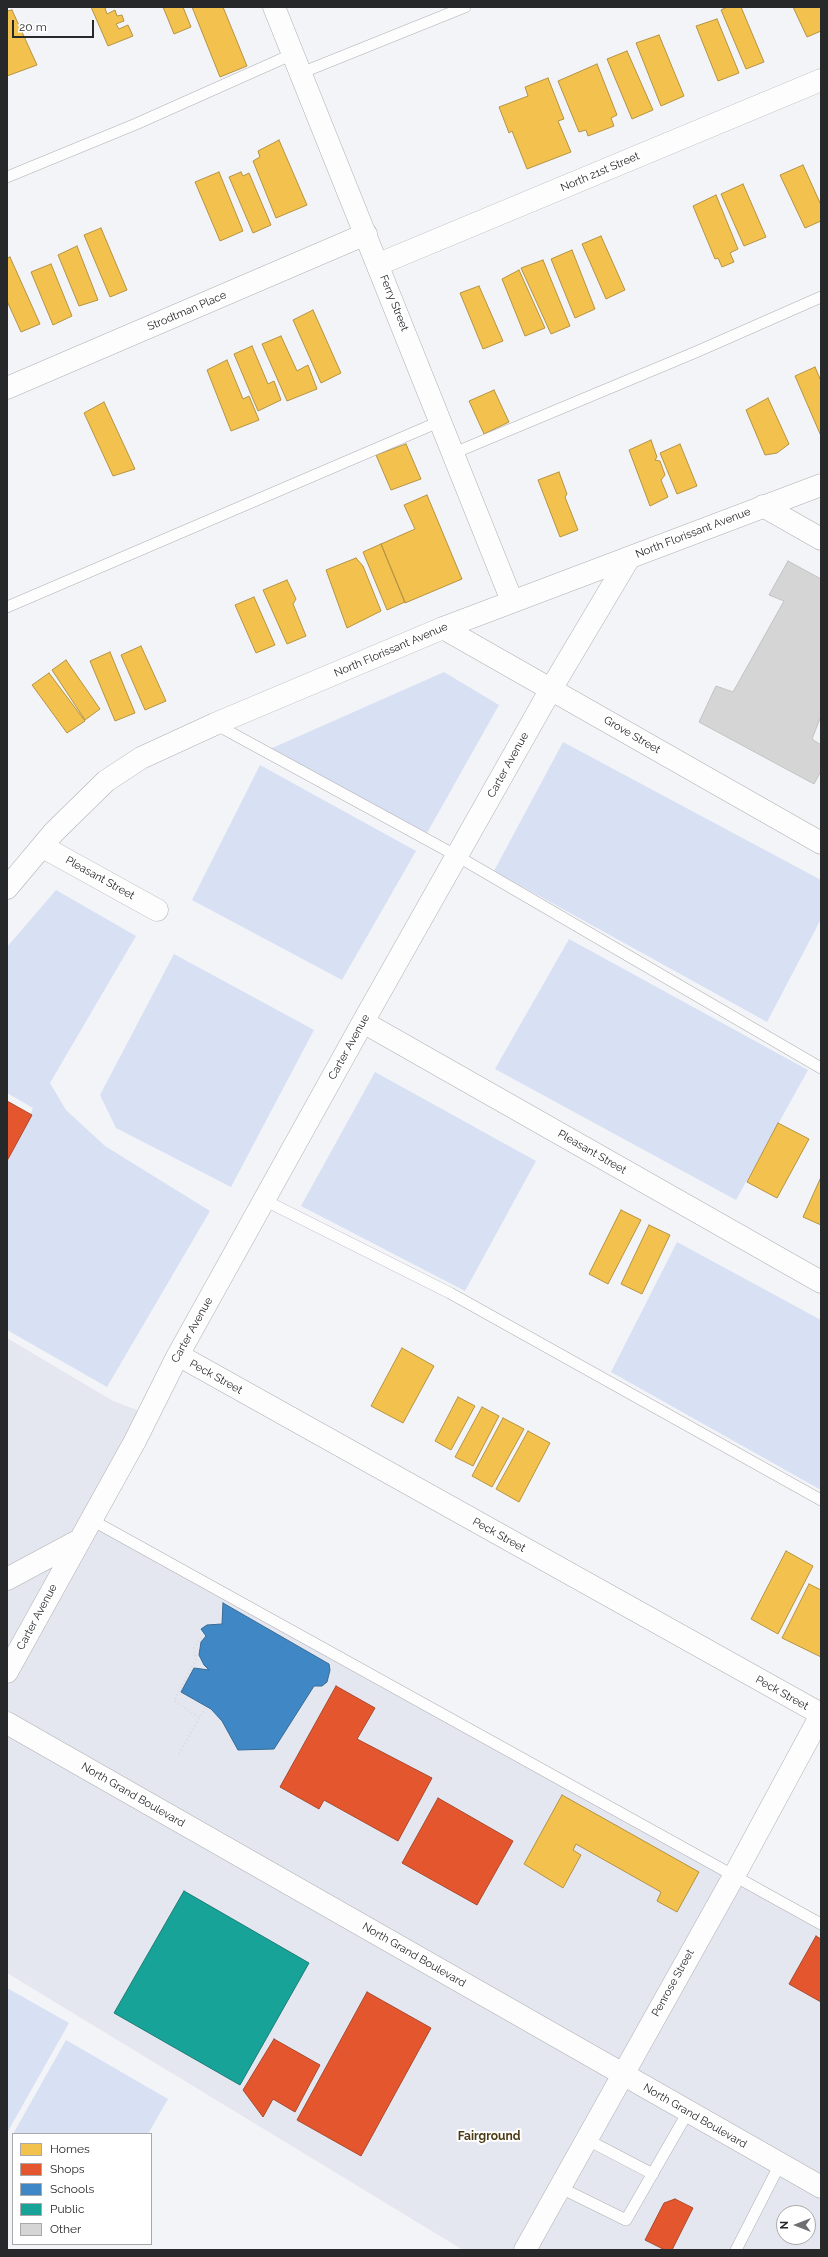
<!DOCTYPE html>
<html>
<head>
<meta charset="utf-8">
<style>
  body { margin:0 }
  #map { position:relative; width:828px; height:2257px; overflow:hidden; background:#f3f4f7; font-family:Raleway,sans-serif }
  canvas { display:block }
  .frame { position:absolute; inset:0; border:8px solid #27282a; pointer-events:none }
  .legend { position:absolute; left:12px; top:2133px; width:140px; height:112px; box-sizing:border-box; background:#fff; border:1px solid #a9a9aa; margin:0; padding:5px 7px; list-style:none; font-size:12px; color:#27282a }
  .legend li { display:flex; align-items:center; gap:8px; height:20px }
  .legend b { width:20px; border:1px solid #a9a9aa }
  .north { position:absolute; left:776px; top:2205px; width:40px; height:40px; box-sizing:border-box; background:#fff; border:1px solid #a9a9aa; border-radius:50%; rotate:270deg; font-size:11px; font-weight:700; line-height:16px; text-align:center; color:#27282a }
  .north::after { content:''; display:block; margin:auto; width:14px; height:18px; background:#6e6f72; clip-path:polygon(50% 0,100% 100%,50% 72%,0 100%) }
  .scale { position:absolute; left:12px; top:20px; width:82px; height:18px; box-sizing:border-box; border:2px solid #27282a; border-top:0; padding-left:5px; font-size:12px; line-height:14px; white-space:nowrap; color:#27282a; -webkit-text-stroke:3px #fff; paint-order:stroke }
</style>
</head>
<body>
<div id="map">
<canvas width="828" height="2257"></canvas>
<div class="frame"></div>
<ul class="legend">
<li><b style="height:11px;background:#f2c14e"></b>Homes</li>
<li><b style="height:11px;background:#e4572e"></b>Shops</li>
<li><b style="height:11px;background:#3f88c5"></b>Schools</li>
<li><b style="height:11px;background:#17a398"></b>Public</li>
<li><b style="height:11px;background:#d5d5d5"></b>Other</li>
</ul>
<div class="north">N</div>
<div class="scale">20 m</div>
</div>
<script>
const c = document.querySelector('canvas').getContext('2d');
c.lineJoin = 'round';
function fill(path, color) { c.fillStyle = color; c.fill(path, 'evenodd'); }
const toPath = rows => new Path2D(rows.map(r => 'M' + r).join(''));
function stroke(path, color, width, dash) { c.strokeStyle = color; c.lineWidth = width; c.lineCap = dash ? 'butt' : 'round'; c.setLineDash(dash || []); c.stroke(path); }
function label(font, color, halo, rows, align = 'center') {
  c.font = font + ' Raleway,sans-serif'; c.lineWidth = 4; c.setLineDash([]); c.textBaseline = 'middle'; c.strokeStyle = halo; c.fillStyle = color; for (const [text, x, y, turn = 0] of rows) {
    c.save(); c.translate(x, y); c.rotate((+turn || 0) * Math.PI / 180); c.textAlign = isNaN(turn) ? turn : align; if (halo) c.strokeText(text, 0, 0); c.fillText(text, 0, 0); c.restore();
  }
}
const built = toPath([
  [7,1338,113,1401,148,1414,90,1519,821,1925,821,2250,463,2250,7,1973],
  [784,2213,808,2213,808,2237,784,2237]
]);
const green = toPath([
  [444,672,499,705,427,833,270,749],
  [563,742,821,880,821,919,767,1022,494,871],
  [260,765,416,851,342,980,192,900],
  [56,890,136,936,50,1083,66,1110,105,1146,210,1211,107,1387,7,1330,7,1163,33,1108,7,1093,7,947],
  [569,939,808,1070,736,1200,495,1069],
  [174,954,314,1030,231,1187,116,1128,100,1095],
  [375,1072,536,1161,465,1291,301,1206],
  [677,1242,821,1320,821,1490,611,1372],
  [7,1988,69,2023,7,2133],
  [66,2040,168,2099,148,2134,13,2134]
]);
const homes = toPath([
  [91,7,107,7,105,8,107,14,115,10,117,16,122,15,124,21,116,24,119,29,128,25,133,36,108,46,91,7],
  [163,7,183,7,191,27,174,34,163,7],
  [192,7,223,7,247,66,220,77,192,7],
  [727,7,741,7,764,62,746,69,721,10,727,7],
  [793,7,821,7,821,31,807,37,793,7],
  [12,10,37,65,7,76,7,11,12,10],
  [717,19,739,73,718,81,696,26,717,19],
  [659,35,684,96,661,106,636,43,659,35],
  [627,51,653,110,632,119,607,59,627,51],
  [597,64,617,115,611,118,614,126,588,136,586,130,579,132,558,81,597,64],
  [548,78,564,119,558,121,571,152,527,169,512,131,509,133,499,107,528,96,525,87,548,78],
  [279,140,307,205,276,218,253,161,260,157,258,151,279,140],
  [803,165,821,205,821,221,805,228,780,175,803,165],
  [219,172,243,231,220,241,195,182,219,172],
  [241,172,243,176,249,173,271,225,253,233,229,177,241,172],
  [743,184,766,237,744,246,721,194,743,184],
  [716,195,738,249,730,253,734,262,722,267,718,258,715,259,693,206,716,195],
  [101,228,127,290,110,297,84,235,101,228],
  [601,236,625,290,606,299,582,244,601,236],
  [77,246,98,300,79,306,58,255,77,246],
  [572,250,595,309,575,318,551,259,572,250],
  [10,257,40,324,21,332,7,301,7,258,10,257],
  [543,260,570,326,551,334,521,268,543,260],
  [51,264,72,316,53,325,31,272,51,264],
  [519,270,545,328,525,336,502,279,519,270],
  [479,286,503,341,483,349,460,293,479,286],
  [313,310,341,373,321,383,293,320,313,310],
  [281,336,297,371,308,365,317,389,287,401,262,344,281,336],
  [252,346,268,384,274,381,281,400,258,411,234,354,252,346],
  [227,360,243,399,249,396,259,420,231,431,207,370,227,360],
  [815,367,821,381,821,436,795,376,815,367],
  [494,390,509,422,484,434,469,401,494,390],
  [768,398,789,444,777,453,765,455,746,410,768,398],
  [104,402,135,469,113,476,84,413,104,402],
  [651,440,657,457,655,460,660,461,665,475,661,480,668,497,650,506,629,450,651,440],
  [406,444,421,479,391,490,376,455,406,444],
  [680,444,697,486,677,494,660,453,680,444],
  [559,472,567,494,565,497,578,530,560,537,538,480,559,472],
  [427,495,462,579,405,603,381,544,415,529,404,505,427,495],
  [381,544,405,602,387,610,363,552,381,544],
  [356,558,363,566,381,611,347,628,326,570,356,558],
  [287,580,296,599,293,604,306,636,287,644,263,590,287,580],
  [254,597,275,645,256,653,235,605,254,597],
  [141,646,166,701,145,710,121,655,141,646],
  [110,652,135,713,115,721,90,661,110,652],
  [66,660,100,709,85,720,52,670,66,660],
  [49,673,85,721,67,733,32,685,49,673],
  [778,1123,809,1139,777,1198,747,1182,778,1123],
  [821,1177,821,1225,803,1217,821,1177],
  [621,1210,641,1220,608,1284,589,1274,621,1210],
  [649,1225,670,1235,642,1294,621,1284,649,1225],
  [402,1348,434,1366,403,1423,371,1406,402,1348],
  [458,1397,475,1406,451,1450,435,1441,458,1397],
  [482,1407,499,1416,473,1466,455,1457,482,1407],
  [503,1418,524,1429,492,1487,472,1476,503,1418],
  [528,1431,550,1443,519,1502,496,1489,528,1431],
  [786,1551,813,1566,778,1634,751,1619,786,1551],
  [809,1584,821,1590,821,1657,782,1638,809,1584],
  [562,1795,699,1872,677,1912,657,1901,661,1892,576,1844,573,1850,581,1855,563,1888,524,1864,562,1795]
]);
const shops = toPath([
  [7,1101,32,1115,7,1161,7,1101],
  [336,1686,375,1708,357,1739,432,1778,398,1841,324,1800,319,1809,280,1787,336,1686],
  [438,1798,513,1841,477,1905,402,1863,438,1798],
  [816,1936,821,1939,821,2002,789,1984,816,1936],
  [367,1992,431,2028,361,2156,297,2120,367,1992],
  [274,2039,320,2065,295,2112,273,2099,263,2117,243,2090,274,2039],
  [675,2199,693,2208,672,2250,665,2250,645,2240,664,2203,675,2199]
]);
const schools = toPath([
  [223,1603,329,1664,330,1670,327,1682,322,1686,314,1686,274,1749,238,1750,222,1721,211,1709,181,1692,194,1668,209,1670,204,1665,199,1655,201,1642,206,1636,201,1629,207,1625,222,1624,223,1603]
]);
const public = toPath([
  [184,1891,309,1963,240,2085,114,2013,184,1891]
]);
const building = toPath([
  [788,561,821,579,821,716,812,739,821,745,821,771,814,784,699,722,716,686,733,692,784,601,769,595,788,561]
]);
const path = toPath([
  [199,1717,174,1701,196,1660,194,1648,202,1635],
  [179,1754,205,1708]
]);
const service = toPath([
  [301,73,465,7],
  [7,177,136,124,293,54],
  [454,453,696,352,821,297],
  [7,607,441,421],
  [215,724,457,856,821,1068],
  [264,1200,450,1293,821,1500],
  [90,1519,821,1924],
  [586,2139,653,2174],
  [559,2187,626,2220,688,2112],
  [736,2250,780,2164]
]);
const minor = toPath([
  [274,7,512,601],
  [379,264,821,80],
  [7,388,366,234],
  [763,506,821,539],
  [443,628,821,843],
  [43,847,157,910],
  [363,1022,821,1282],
  [178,1355,821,1714],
  [7,1579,78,1541],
  [7,1672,135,1441,178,1355,363,1022,551,689,629,558],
  [525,2250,734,1876,821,1715]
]);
const secondary = toPath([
  [7,888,54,832,106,781,141,758,215,724,443,628,821,485]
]);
const primary = toPath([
  [7,1723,821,2187]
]);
const streetNames = [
  ["North 21st Street",600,172,-23],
  ["Ferry Street",394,303,68],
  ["Strodtman Place",187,311,-23],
  ["North Florissant Avenue",693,533,-21],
  ["North Florissant Avenue",391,650,-23],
  ["Grove Street",632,735,30],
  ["Carter Avenue",508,765,-61],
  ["Pleasant Street",100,878,29],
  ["Carter Avenue",349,1047,-61],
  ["Pleasant Street",592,1152,30],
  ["Carter Avenue",192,1330,-61],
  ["Peck Street",216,1377,29],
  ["Peck Street",499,1535,29],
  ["Carter Avenue",37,1617,-62],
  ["Peck Street",782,1693,29],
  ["North Grand Boulevard",133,1795,30],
  ["North Grand Boulevard",414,1955,30],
  ["Penrose Street",673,1983,-61],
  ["North Grand Boulevard",695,2116,30]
];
const neighbourhoodNames = [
  ["Fairground",489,2136]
];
fill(built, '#e4e7f0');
fill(green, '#d8e0f4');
fill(homes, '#f2c14e');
stroke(homes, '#b59343', 1);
fill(shops, '#e4572e');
stroke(shops, '#ab492d', 1);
fill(schools, '#3f88c5');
stroke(schools, '#386b96', 1);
fill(public, '#17a398');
stroke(public, '#1c7e77', 1);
fill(building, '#d5d5d5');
stroke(building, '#c2c2c3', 1);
stroke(service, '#afb0b3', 12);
stroke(minor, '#afb0b3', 23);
stroke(secondary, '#afb0b3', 23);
stroke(primary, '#afb0b3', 23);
stroke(path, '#dbdbdc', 2.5, [1, 3]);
stroke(service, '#fdfdfe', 11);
stroke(minor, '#fdfdfe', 22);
stroke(secondary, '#fdfdfe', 22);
stroke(primary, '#fdfdfe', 22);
label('11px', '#27282a', '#fff', streetNames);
label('bold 12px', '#4c3b14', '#fff', neighbourhoodNames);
</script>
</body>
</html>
